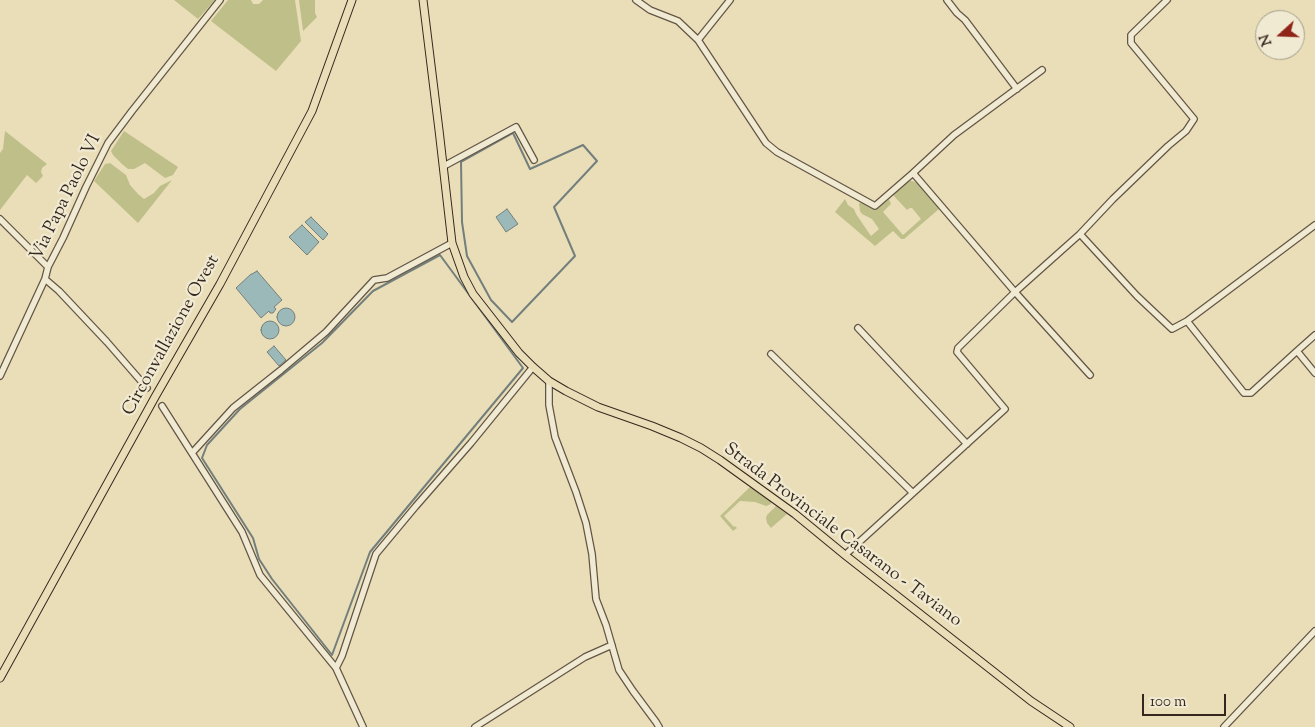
<!DOCTYPE html>
<html>
<head>
<meta charset="utf-8">
<style>
  body { margin:0 }
  #map { position:relative; width:1315px; height:727px; overflow:hidden; background:#eadeb9; font-family:"Sorts Mill Goudy",serif }
  canvas { display:block }
  .north { position:absolute; left:1255px; top:10px; width:50px; height:50px; box-sizing:border-box; background:#f1ead2; border:1px solid #a69c8a; border-radius:50%; rotate:250deg; font-size:14px; font-weight:700; line-height:20px; text-align:center; color:#36271e }
  .north::after { content:''; display:block; margin:auto; width:18px; height:22px; background:#8f2418; clip-path:polygon(50% 0,100% 100%,50% 72%,0 100%) }
  .scale { position:absolute; left:1142px; top:694px; width:84px; height:22px; box-sizing:border-box; border:2px solid #36271e; border-top:0; padding-left:6px; font-size:15px; line-height:18px; white-space:nowrap; color:#36271e; -webkit-text-stroke:4px #f1ead2; paint-order:stroke }
</style>
</head>
<body>
<div id="map">
<canvas width="1315" height="727"></canvas>
<div class="north">N</div>
<div class="scale">100 m</div>
</div>
<script>
const c = document.querySelector('canvas').getContext('2d');
c.lineJoin = 'round';
function fill(path, color) { c.fillStyle = color; c.fill(path, 'evenodd'); }
const toPath = rows => new Path2D(rows.map(r => 'M' + r).join(''));
function stroke(path, color, width, dash) { c.strokeStyle = color; c.lineWidth = width; c.lineCap = dash ? 'butt' : 'round'; c.setLineDash(dash || []); c.stroke(path); }
function label(font, color, halo, rows, align = 'center') {
  c.font = font + ' "Sorts Mill Goudy",serif'; c.lineWidth = 4.5; c.setLineDash([]); c.textBaseline = 'middle'; c.strokeStyle = halo; c.fillStyle = color; for (const [text, x, y, turn = 0] of rows) {
    c.save(); c.translate(x, y); c.rotate((+turn || 0) * Math.PI / 180); c.textAlign = isNaN(turn) ? turn : align; if (halo) c.strokeText(text, 0, 0); c.fillText(text, 0, 0); c.restore();
  }
}
const green = toPath([
  [174,0,215,0,198,19],
  [228,0,251,0,253,4,259,4,263,0,295,0,301,41,276,71,211,21],
  [299,0,315,0,315,13,317,17,303,31],
  [5,131,47,164,42,168,41,172,43,176,36,183,27,175,0,210,0,153,3,149],
  [124,131,178,167,173,175,165,178,145,163,134,169,128,169,122,164,113,155,111,151],
  [110,163,126,175,130,185,138,194,144,199,154,193,160,186,172,180,138,223,94,181,105,164],
  [909,181,912,181,917,183,939,209,904,239,901,239,893,231,875,246,835,212,845,199,848,205,854,209,856,214,871,236,879,229,872,219,862,214,860,211,859,204,861,201,876,210,889,199,891,204,883,212,903,235,921,219,912,208,910,208,907,210,893,195],
  [751,486,771,501,771,504,766,506,755,502,740,501,724,516,734,527,735,526,737,528,733,531,720,516],
  [776,506,787,514,771,528,767,523,766,518,767,515]
]);
const water = toPath([
  [507,209,518,224,506,232,496,217,507,209],
  [311,217,328,234,323,240,305,222,311,217],
  [302,225,319,242,307,255,289,237,302,225],
  [257,271,282,300,274,307,276,309,273,313,270,313,269,311,261,318,236,288,251,274,252,274,257,271],
  '277 317a9 9 0 1 1 18 0a9 9 0 1 1-18 0Z',
  '261 330a9 9 0 1 1 18 0a9 9 0 1 1-18 0Z',
  [274,346,286,360,279,366,267,352,274,346]
]);
const stream = toPath([
  [513,133,530,169,583,145,597,161,554,207,575,256,512,322,491,300,467,256,462,222,461,162,513,133],
  [440,255,523,368,370,552,332,655,272,579,259,559,253,538,202,458,207,445,240,409,322,343,373,291,440,255]
]);
const minor = toPath([
  [636,0,650,10,678,21,698,40,766,143,777,152,875,206,913,173,1015,292,1080,234,1137,296,1172,329,1187,321,1244,393,1251,393,1297,351,1315,373],
  [947,0,957,13,965,20,1017,89],
  [698,40,730,0],
  [444,166,516,127,534,160],
  [913,173,954,135,1042,70],
  [0,219,48,267],
  [1080,234,1113,199,1168,146,1186,131,1194,119,1131,43,1131,35,1167,0],
  [45,279,59,291,107,342,147,388],
  [1187,321,1315,225],
  [858,328,967,444],
  [1297,351,1315,335],
  [771,354,913,493],
  [0,376,45,279,48,267,63,238,86,187,108,143,132,111,220,0],
  [549,381,549,405,555,437,576,492,586,523,592,554,596,599,606,625,619,670,633,691,656,722,659,727],
  [162,406,242,532,260,575,336,668,363,727],
  [192,453,233,408,281,370,326,332,374,280,387,278,452,243],
  [845,555,1005,409,957,352,958,348,1015,292,1090,375],
  [336,668,342,656,376,554,416,506,471,443,533,367],
  [475,727,585,657,612,645],
  [1224,727,1315,631]
]);
const major = toPath([
  [423,0,439,130,452,243,464,277,473,294,519,353,533,367,549,381,566,391,598,407,652,426,681,438,701,448,720,460,795,514,845,555,1031,701,1070,727],
  [0,678,155,397,220,284,312,111,352,0]
]);
const streetNames = [
  ["Via Papa Paolo VI",67,198,-64],
  ["Circonvallazione Ovest",172,336,-61],
  ["Strada Provinciale Casarano - Taviano",842,536,37]
];
fill(green, '#bfbf8a');
fill(water, '#9cb9ba');
stroke(water, '#737f7c', 1);
stroke(stream, '#737f7c', 2);
stroke(minor, '#635545', 8);
stroke(major, '#36271e', 9);
stroke(minor, '#f1ead2', 5.5);
stroke(major, '#eadeb9', 7);
label('18px', '#36271e', '#f1ead2', streetNames);
</script>
</body>
</html>
